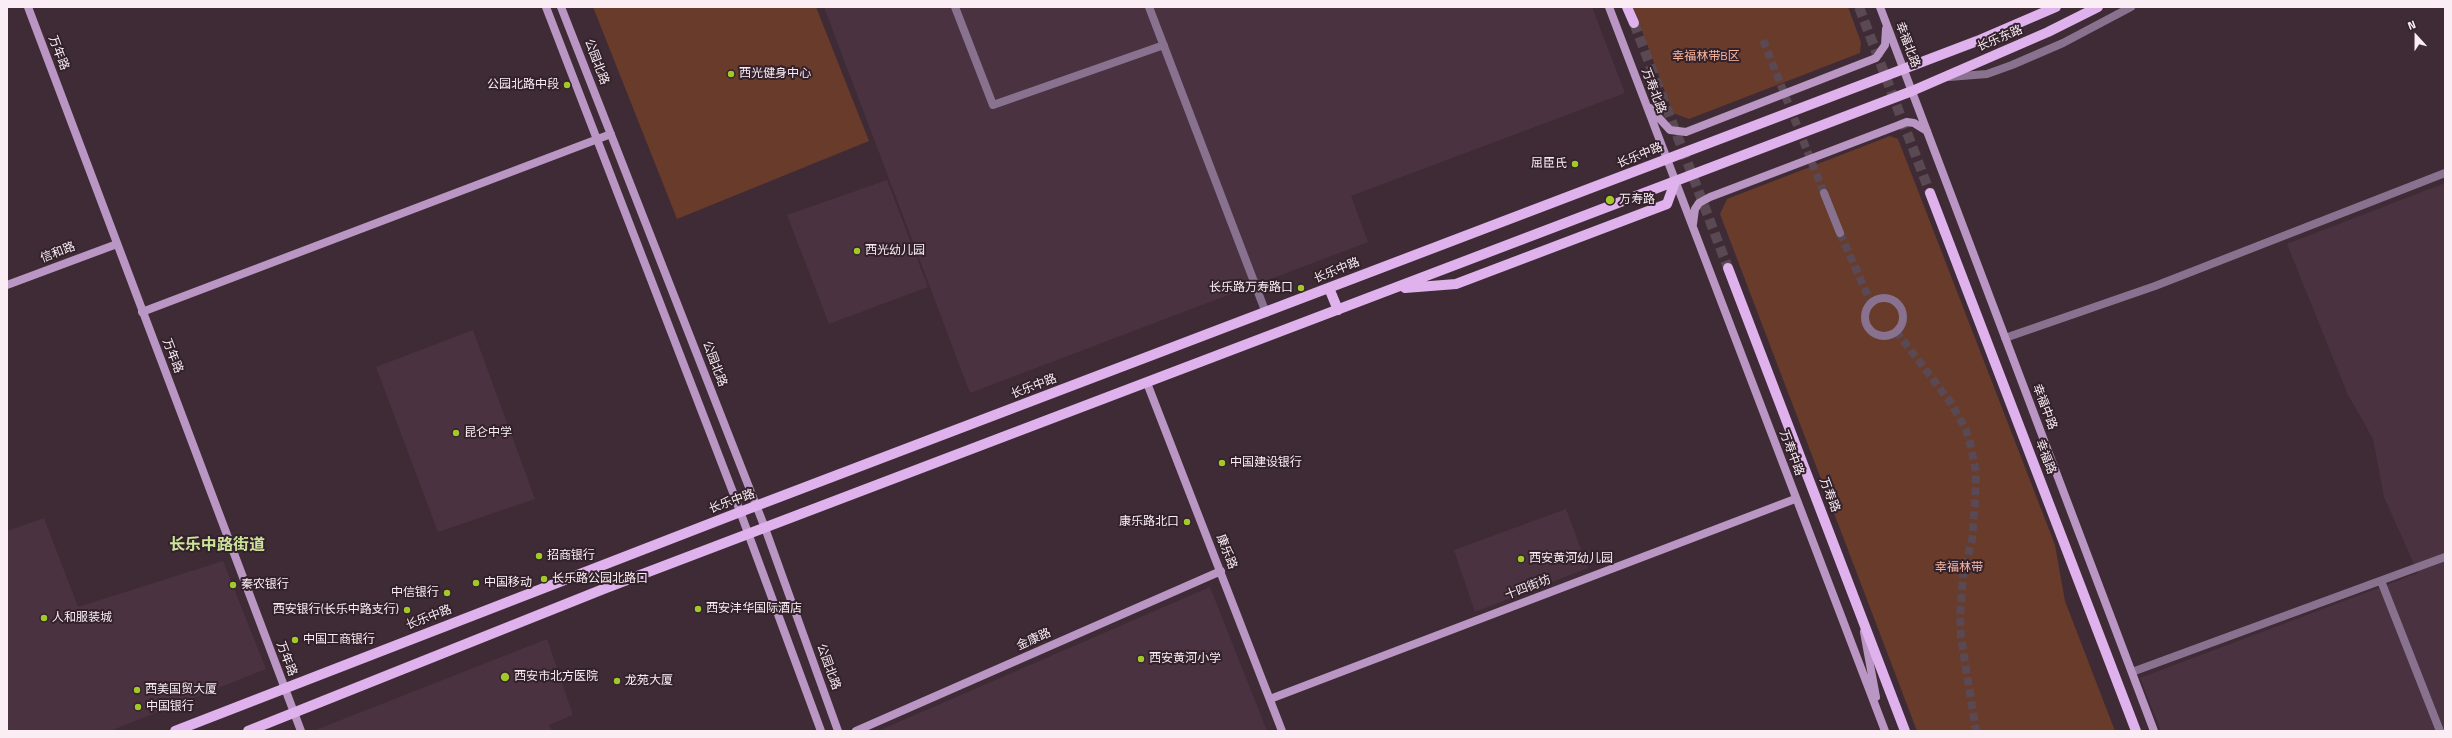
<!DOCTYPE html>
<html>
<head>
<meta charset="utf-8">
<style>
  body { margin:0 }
  #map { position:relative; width:2452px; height:738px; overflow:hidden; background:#3e2b35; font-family:"Titillium Web",sans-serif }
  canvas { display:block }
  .frame { position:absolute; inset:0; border:8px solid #faedf4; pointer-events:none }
  .north { position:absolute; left:2396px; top:16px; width:40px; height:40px; -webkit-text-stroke:3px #33212b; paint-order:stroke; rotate:339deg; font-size:11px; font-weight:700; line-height:16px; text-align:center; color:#faedf4 }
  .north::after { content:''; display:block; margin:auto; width:14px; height:18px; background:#faedf4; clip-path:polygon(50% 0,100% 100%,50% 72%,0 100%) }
</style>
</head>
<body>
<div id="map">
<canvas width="2452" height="738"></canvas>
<div class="frame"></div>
<div class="north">N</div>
</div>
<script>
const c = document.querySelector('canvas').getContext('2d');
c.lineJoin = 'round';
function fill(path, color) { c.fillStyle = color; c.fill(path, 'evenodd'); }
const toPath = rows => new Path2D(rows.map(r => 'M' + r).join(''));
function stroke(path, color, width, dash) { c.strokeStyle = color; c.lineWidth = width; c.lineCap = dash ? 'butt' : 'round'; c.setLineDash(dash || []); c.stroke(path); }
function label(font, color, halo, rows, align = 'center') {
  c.font = font + ' "Titillium Web","Noto Sans SC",sans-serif'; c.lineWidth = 4; c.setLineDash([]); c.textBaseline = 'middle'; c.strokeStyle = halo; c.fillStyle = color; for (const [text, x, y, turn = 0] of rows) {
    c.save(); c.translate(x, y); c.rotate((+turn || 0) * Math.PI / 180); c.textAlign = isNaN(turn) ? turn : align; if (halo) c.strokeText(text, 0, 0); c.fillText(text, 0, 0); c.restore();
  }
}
const built = toPath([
  [824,7,1592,7,1625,93,1351,196,1368,242,970,393],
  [887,180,928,287,829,324,787,215],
  [2445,183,2445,731,2161,731,2140,678,2418,573,2384,497,2373,439,2348,395,2287,244],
  [473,330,535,499,438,532,376,367],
  [1566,509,1588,568,1475,612,1454,550],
  [44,518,78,607,223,561,266,669,110,731,7,731,7,531],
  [1210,587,1267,731,878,731],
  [547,639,573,715,549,725,552,731,313,731]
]);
const green = toPath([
  [593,7,816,7,869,141,677,219],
  [1633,7,1848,7,1861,42,1860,53,1689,119,1673,113],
  [1890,136,1898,139,2055,545,2065,601,2115,731,1917,731,1720,214,1727,199]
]);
const streetTunnel = toPath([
  [1763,40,1824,193],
  [1840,233,1871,303],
  [1896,331,1951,403,1966,430,1971,447,1976,472,1975,502,1972,540,1963,576,1960,616,1961,637,1976,731]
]);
const primaryTunnel = toPath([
  [1859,7,1930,193],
  [1634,23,1728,268]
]);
const street = toPath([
  [955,7,993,105,1164,45],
  [1149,7,1266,313],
  [1949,77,1987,74,2012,65,2063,43,2131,7],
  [1824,193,1840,233],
  '1865 317a19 19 0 1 1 38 0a19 19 0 1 1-38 0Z',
  [2005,338,2155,286,2445,173],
  [2381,581,2440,731],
  [2132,672,2445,557]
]);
const secondary = toPath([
  [28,7,301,731],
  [546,7,734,495,821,731],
  [561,7,765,528,838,731],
  [1609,7,1885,731],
  [1880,7,2154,731],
  [1650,108,1670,130,1686,132,1876,58,1885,45,1886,29],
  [1693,224,1695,209,1699,203,1710,197,1907,122,1914,123,1927,131],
  [7,285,117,244],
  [142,312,611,134],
  [1147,383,1282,731],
  [1864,632,1876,697],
  [1270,699,1795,499],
  [856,731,1221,571]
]);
const primary = toPath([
  [1627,7,1634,23],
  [1930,193,2136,731],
  [1728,268,1905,731],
  [1329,288,1338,310],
  [1405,288,1456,284,1667,204,1675,182],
  [175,731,740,512,1977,41,2056,7],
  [248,731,606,588,1912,91,2048,32,2098,7]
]);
const markers = [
  [731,74,4,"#a2c929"],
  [567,85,4,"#a2c929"],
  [1575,164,4,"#a2c929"],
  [1610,200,5,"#a2c929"],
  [857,251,4,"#a2c929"],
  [1301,288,4,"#a2c929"],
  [456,433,4,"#a2c929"],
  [1222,463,4,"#a2c929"],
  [1187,522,4,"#a2c929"],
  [539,556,4,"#a2c929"],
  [1521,559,4,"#a2c929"],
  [544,579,4,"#a2c929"],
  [476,583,4,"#a2c929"],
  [233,585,4,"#a2c929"],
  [447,593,4,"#a2c929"],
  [698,609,4,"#a2c929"],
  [407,610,4,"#a2c929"],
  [44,618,4,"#a2c929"],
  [295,640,4,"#a2c929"],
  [1141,659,4,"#a2c929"],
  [505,677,5,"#a2c929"],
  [617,681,4,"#a2c929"],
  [137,690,4,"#a2c929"],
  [138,707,4,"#a2c929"]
];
const streetNames = [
  ["长乐东路",2000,39,-23],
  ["幸福北路",1907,45,69],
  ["万年路",58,53,69],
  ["公园北路",596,62,69],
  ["万寿北路",1653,91,69],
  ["长乐中路",1640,156,-22],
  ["信和路",58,253,-21],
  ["长乐中路",1337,271,-22],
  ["万年路",172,356,69],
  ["公园北路",714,364,69],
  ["长乐中路",1034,387,-21],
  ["幸福中路",2044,407,69],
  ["万寿中路",1791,453,69],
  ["幸福路",2045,457,69],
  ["万寿路",1829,495,69],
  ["长乐中路",732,502,-20],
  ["康乐路",1226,552,69],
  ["十四街坊",1528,588,-21],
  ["长乐中路",429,618,-21],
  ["金康路",1034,640,-24],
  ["万年路",286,659,69],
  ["公园北路",828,667,70]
];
const parkNames = [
  ["幸福林带B区",1706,57],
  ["幸福林带",1959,568]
];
const poiNames = [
  ["西光健身中心",739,74],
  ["公园北路中段",559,85,"right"],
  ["屈臣氏",1567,164,"right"],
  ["万寿路",1619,200],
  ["西光幼儿园",865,251],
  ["长乐路万寿路口",1293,288,"right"],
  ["昆仑中学",464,433],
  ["中国建设银行",1230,463],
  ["康乐路北口",1179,522,"right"],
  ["招商银行",547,556],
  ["西安黄河幼儿园",1529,559],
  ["长乐路公园北路口",552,579],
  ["中国移动",484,583],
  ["秦农银行",241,585],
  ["中信银行",439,593,"right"],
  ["西安沣华国际酒店",706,609],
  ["西安银行(长乐中路支行)",399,610,"right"],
  ["人和服装城",52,618],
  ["中国工商银行",303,640],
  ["西安黄河小学",1149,659],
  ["西安市北方医院",514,677],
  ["龙苑大厦",625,681],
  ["西美国贸大厦",145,690],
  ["中国银行",146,707]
];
const districtNames = [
  ["长乐中路街道",217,546]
];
fill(built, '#4b3240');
fill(green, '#683b2b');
stroke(streetTunnel, '#5a4852', 8, [8, 4]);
stroke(primaryTunnel, '#5a4852', 10, [10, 5]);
stroke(street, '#88728f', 8);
stroke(secondary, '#b996c4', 8);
stroke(primary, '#dfb2ed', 10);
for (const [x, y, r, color] of markers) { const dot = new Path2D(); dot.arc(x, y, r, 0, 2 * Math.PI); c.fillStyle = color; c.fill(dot); stroke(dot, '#33212b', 1.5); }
label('12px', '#faedf4', '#33212b', streetNames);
label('12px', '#f8b59d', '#33212b', parkNames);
label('12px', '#faedf4', '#33212b', poiNames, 'left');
label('bold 16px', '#cbe49a', '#33212b', districtNames);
</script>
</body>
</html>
